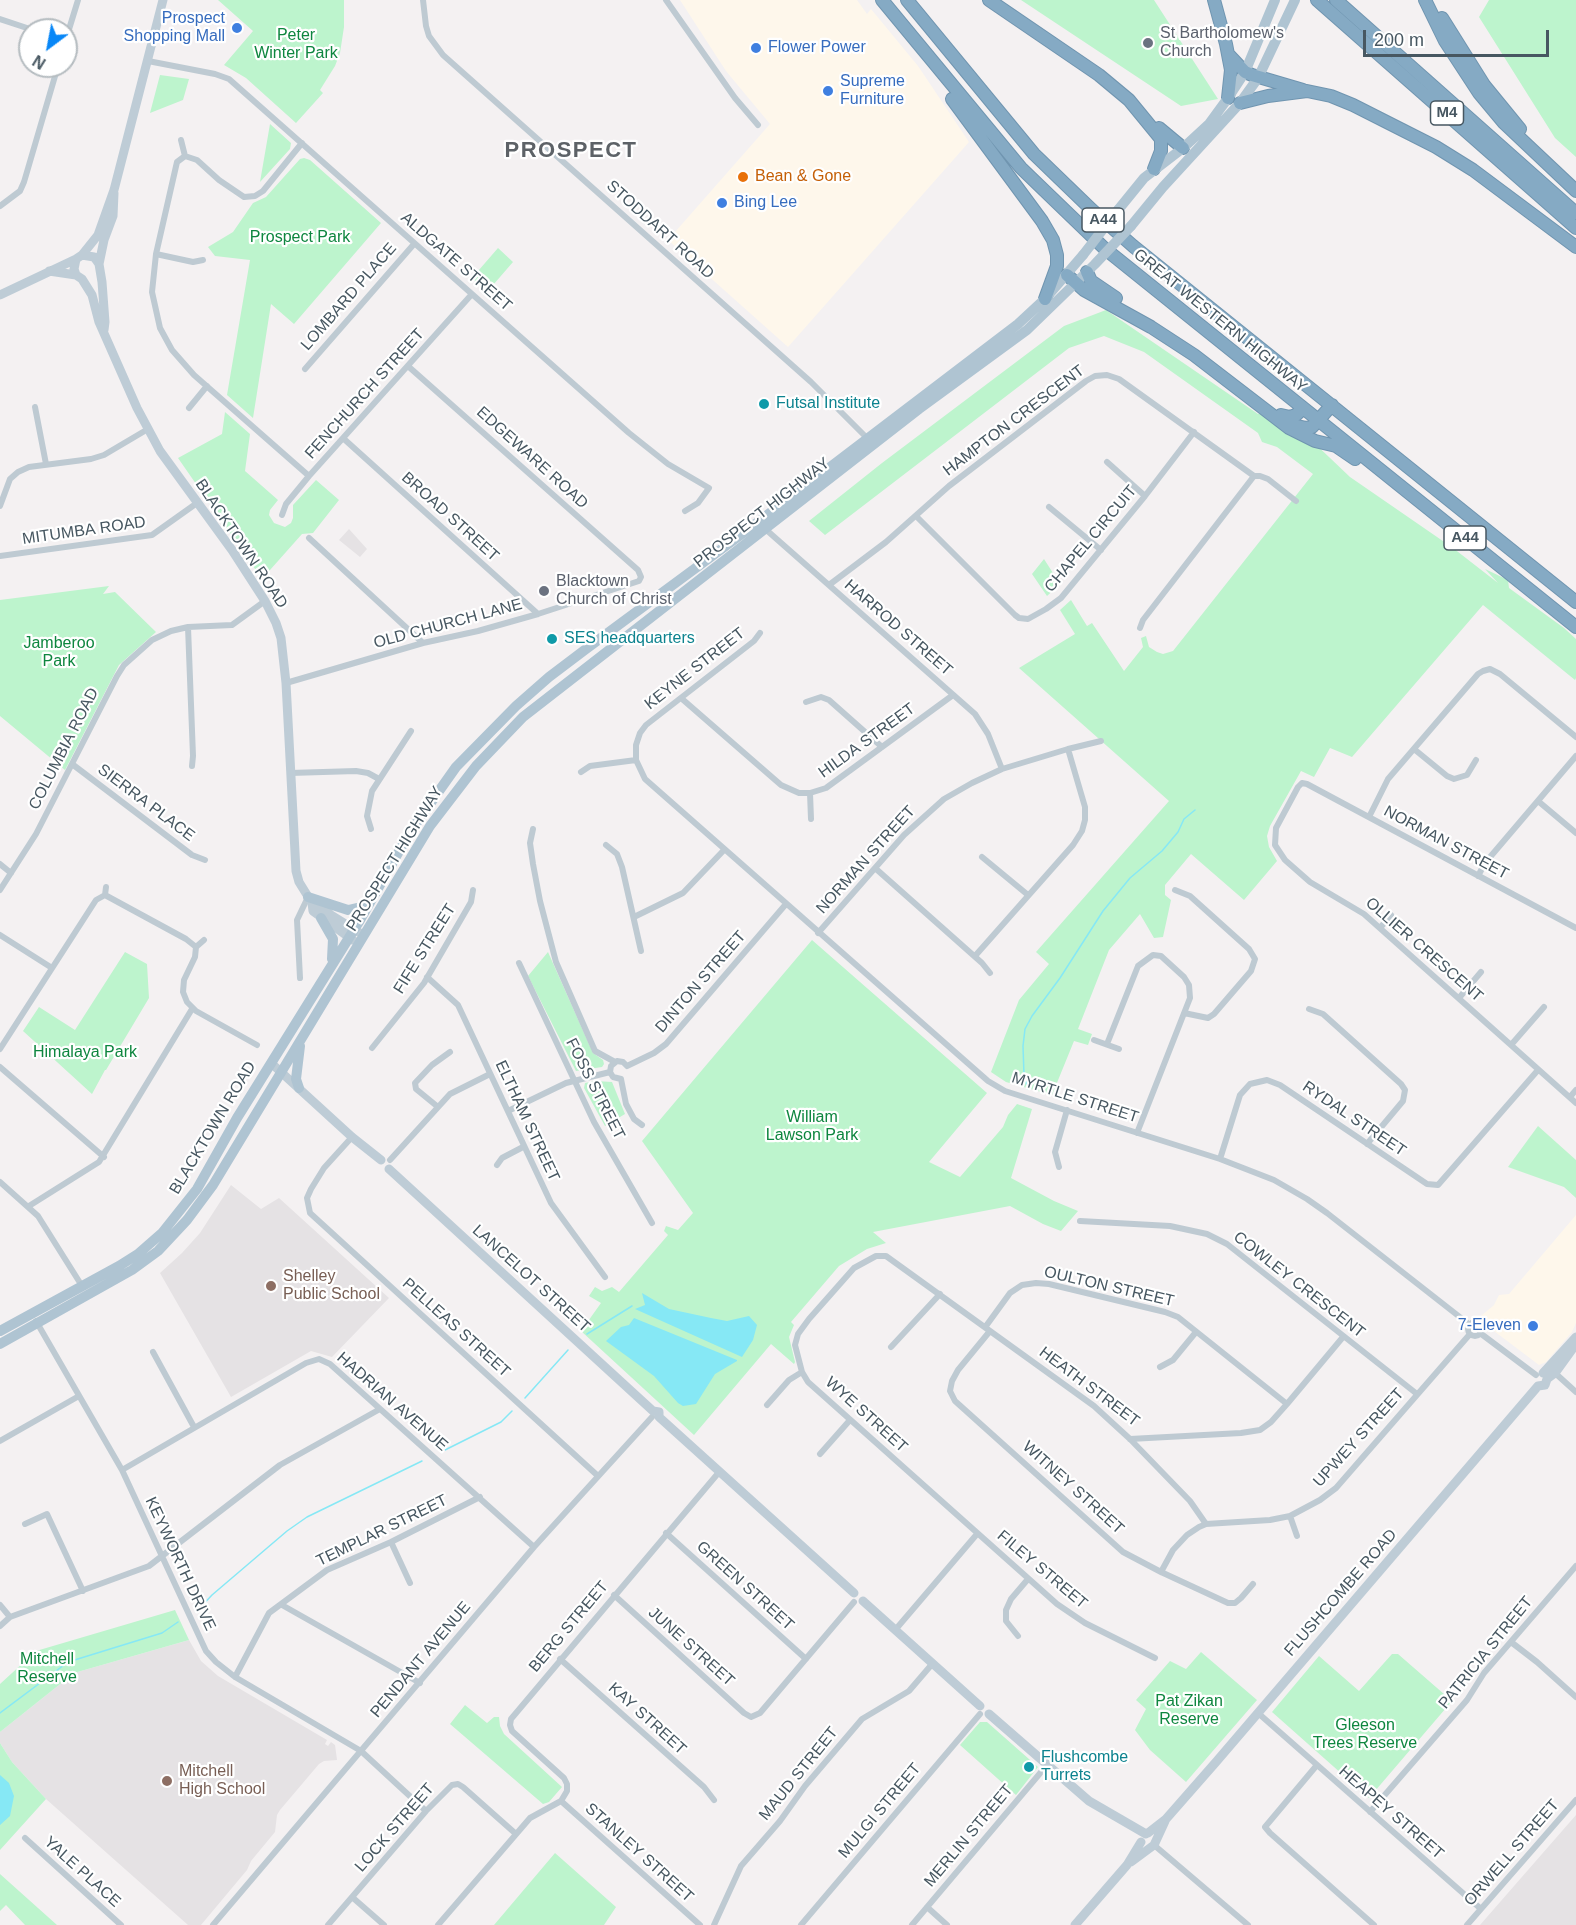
<!DOCTYPE html>
<html>
<head>
<meta charset="utf-8">
<style>
  body { margin:0 }
  #map { position:relative; width:1576px; height:1925px; overflow:hidden; background:#f4f1f2; font-family:Arial,sans-serif }
  canvas { display:block }
  .north { position:absolute; left:18px; top:18px; width:60px; height:60px; box-sizing:border-box; background:#fff; border:2px solid #b5bcc0; border-radius:50%; rotate:212deg; font-size:16px; font-weight:700; line-height:24px; text-align:center; color:#475761 }
  .north::after { content:''; display:block; margin:auto; width:21px; height:27px; background:#0887f7; clip-path:polygon(50% 0,100% 100%,50% 72%,0 100%) }
  .scale { position:absolute; left:1363px; top:30px; width:186px; height:27px; box-sizing:border-box; border:3px solid #475761; border-top:0; padding-left:8px; font-size:18px; line-height:21px; white-space:nowrap; color:#475761; -webkit-text-stroke:4px #fff; paint-order:stroke }
</style>
</head>
<body>
<div id="map">
<canvas width="1576" height="1925"></canvas>
<div class="north">N</div>
<div class="scale">200 m</div>
</div>
<script>
const c = document.querySelector('canvas').getContext('2d');
c.lineJoin = 'round';
function fill(path, color) { c.fillStyle = color; c.fill(path, 'evenodd'); }
const toPath = rows => new Path2D(rows.map(r => 'M' + r).join(''));
function stroke(path, color, width, dash) { c.strokeStyle = color; c.lineWidth = width; c.lineCap = dash ? 'butt' : 'round'; c.setLineDash(dash || []); c.stroke(path); }
function label(font, color, halo, rows, align = 'center') {
  c.font = font + ' Arial,sans-serif'; c.lineWidth = 4.5; c.setLineDash([]); c.textBaseline = 'middle'; c.strokeStyle = halo; c.fillStyle = color; for (const [text, x, y, turn = 0] of rows) {
    c.save(); c.translate(x, y); c.rotate((+turn || 0) * Math.PI / 180); c.textAlign = isNaN(turn) ? turn : align; if (halo) c.strokeText(text, 0, 0); c.fillText(text, 0, 0); c.restore();
  }
}
const commercial = toPath([
  [680,0,857,0,867,14,871,9,918,66,969,142,788,347,668,240,770,124,726,71],
  [1576,1215,1576,1323,1572,1332,1546,1362,1539,1365,1490,1328,1488,1322,1481,1316,1494,1305,1499,1295,1509,1294]
]);
const education = toPath([
  [349,529,367,549,360,557,339,540],
  [231,1185,261,1209,279,1198,389,1298,332,1357,311,1351,231,1397,160,1273,182,1253,200,1233],
  [189,1640,201,1661,218,1676,327,1740,325,1744,328,1746,331,1742,335,1745,337,1760,324,1761,319,1764,280,1810,277,1815,275,1832,251,1861,247,1870,201,1925,188,1925,46,1799,12,1762,0,1743,0,1732,74,1673],
  [1576,1815,1576,1925,1480,1925]
]);
const green = toPath([
  [218,0,344,0,344,27,340,53,335,66,320,90,323,93,296,123,246,78,224,65,253,31],
  [1021,0,1154,0,1218,99,1181,106],
  [1489,0,1576,0,1576,157,1555,138,1479,17],
  [160,75,189,79,183,100,150,113],
  [270,124,291,143,290,149,260,182],
  [304,158,310,160,381,223,294,324,271,304,253,418,227,395,250,260,215,256,208,247,233,232,253,203,266,197,300,159],
  [498,248,513,262,487,292,472,278],
  [1106,310,1258,414,1275,408,1282,431,1290,436,1308,437,1350,477,1453,548,1498,583,1485,569,1508,580,1509,588,1564,628,1576,639,1576,678,1575,680,1483,605,1352,757,1330,748,1314,777,1301,771,1270,826,1267,836,1269,847,1277,861,1244,900,1191,854,1165,885,1165,895,1171,900,1163,937,1154,938,1140,914,1109,950,1078,1029,1092,1034,1088,1045,1074,1041,1052,1095,1006,1082,991,1072,1019,1000,1049,964,1036,952,1169,801,1019,668,1075,634,1060,610,1071,600,1087,626,1092,623,1124,671,1143,647,1141,638,1146,636,1149,647,1157,652,1163,654,1173,651,1313,474,1277,447,1262,442,1258,433,1144,352,1104,336,1069,348,825,535,809,521,882,463,1064,326],
  [225,412,250,434,245,471,278,500,270,510,269,515,274,523,285,527,291,523,293,518,293,505,316,480,339,500,313,533,302,534,262,579,178,458,222,434],
  [1044,559,1060,584,1047,596,1032,574],
  [109,586,103,594,115,592,156,632,119,665,65,770,0,716,0,600],
  [812,940,987,1093,929,1162,960,1177,1003,1127,1008,1115,1017,1104,1032,1109,1011,1178,1054,1201,1078,1211,1061,1231,1043,1224,1010,1206,873,1232,886,1243,867,1249,839,1266,791,1322,794,1325,789,1337,795,1362,794,1364,771,1344,694,1435,581,1331,601,1303,589,1296,595,1287,602,1291,612,1287,619,1292,668,1235,664,1231,666,1226,678,1230,693,1213,642,1141],
  [125,952,147,964,149,998,106,1070,105,1070,92,1094,23,1031,39,1007,75,1030],
  [548,952,593,1053,603,1060,604,1064,602,1067,576,1071,528,976],
  [596,1081,612,1082,625,1114,605,1126,584,1088,585,1083],
  [1538,1126,1576,1160,1576,1198,1564,1187,1508,1167],
  [175,1610,189,1640,74,1673,0,1732,0,1684,36,1651],
  [1201,1652,1257,1700,1186,1782,1150,1750,1135,1730,1146,1709,1136,1700,1170,1661,1186,1669],
  [1392,1654,1398,1654,1452,1701,1369,1798,1272,1712,1319,1656,1359,1691],
  [465,1705,487,1723,494,1717,499,1717,500,1726,504,1734,562,1787,549,1802,543,1804,450,1724],
  [980,1722,987,1722,1038,1767,1016,1795,960,1745],
  [0,1743,12,1762,46,1799,0,1850],
  [555,1853,616,1907,604,1925,494,1925],
  [0,1874,57,1925,25,1925,6,1905,0,1911]
]);
const water = toPath([
  [642,1293,669,1309,711,1318,727,1321,749,1316,757,1325,753,1340,742,1357,635,1309,645,1305],
  [634,1318,737,1360,737,1361,715,1374,696,1404,683,1406,678,1403,654,1376,606,1341,621,1327,629,1325],
  [0,1775,9,1783,14,1796,10,1816,0,1825]
]);
const stream = toPath([
  [1028,1089,1024,1075,1023,1046,1025,1029,1032,1016,1060,978,1103,911,1130,878,1162,851,1178,832,1184,819,1195,810],
  [587,1334,632,1306],
  [525,1398,568,1350],
  [445,1450,501,1422,512,1411],
  [198,1610,212,1595,287,1531,307,1517,422,1461],
  [0,1713,68,1662,162,1633,178,1622]
]);
const street = toPath([
  [423,0,426,26,429,36,443,55,811,382,869,440],
  [666,0,735,98,758,125],
  [0,19,33,30],
  [66,39,78,0],
  [148,61,215,74,229,79,629,433,668,464,709,488,698,503,685,511],
  [181,140,185,156],
  [185,156,177,162,156,254,152,292,160,328,172,350,194,375,309,476],
  [185,156,197,160,219,180,244,197,255,196,263,191,302,143],
  [0,206,20,191,24,182,58,66],
  [156,254,193,262,203,260],
  [305,369,414,244],
  [35,407,46,464],
  [189,408,207,386],
  [344,439,538,614],
  [1107,462,1145,496],
  [0,506,10,479,18,472,29,467,91,459,104,455,148,429],
  [1049,507,1101,550],
  [282,515,286,504,309,476,472,294],
  [916,516,1015,615,1019,618,1028,619,1046,609,1061,598,1145,496,1194,432],
  [763,527,975,714,988,734,1002,769],
  [309,538,423,643],
  [0,556,152,535,197,503],
  [829,585,886,542,949,486,1086,381,1095,376,1107,375,1119,379,1254,476,1260,476,1268,479,1296,501],
  [188,627,193,756,192,766],
  [1140,628,1143,620,1254,476],
  [760,633,754,641,646,725,640,733,636,745,636,760,645,779,988,1081,1005,1091,1220,1159,1274,1180,1307,1199,1327,1213,1470,1325],
  [286,683,423,643,478,631,538,614,639,581,641,577,638,570,409,367],
  [681,698,781,785,799,793,810,793,826,788,953,695],
  [806,702,821,697,829,700,882,747],
  [1414,749,1447,776,1454,779,1467,775,1476,760],
  [72,764,192,855,205,860],
  [581,772,590,766,636,760],
  [290,773,356,771,368,773,379,779],
  [810,793,811,819],
  [1538,801,1576,833],
  [1369,817,1388,779,1478,674,1483,671,1490,669,1500,674,1576,737],
  [371,829,367,816,372,791,411,731],
  [533,829,530,843,533,864,540,901,556,962,595,1051,615,1062],
  [606,845,617,854,622,867,641,951],
  [982,857,1028,895],
  [0,864,11,873],
  [875,868,982,963,990,973],
  [1478,876,1485,863,1576,756],
  [0,890,36,834,117,676,124,665,152,640,171,631,188,627,232,625,265,601],
  [1175,890,1190,896,1249,949,1255,959,1251,971,1214,1014,1208,1018,1184,1013],
  [105,895,186,939,196,947],
  [634,917,683,893,724,850],
  [1380,928,1391,915],
  [1576,928,1307,784,1302,783,1298,787,1276,828,1275,845,1285,860,1310,882,1364,914,1576,1103],
  [818,933,904,835,944,799,972,783,1002,769,1068,749,1101,741],
  [0,935,52,968],
  [204,940,196,947,195,957,184,980,183,992,187,1002,196,1011,257,1045],
  [975,956,1073,845,1082,831,1085,820,1085,807,1068,749],
  [519,963,594,1122,652,1223],
  [427,977,458,1005,551,1203,605,1277],
  [300,978,297,920,308,897],
  [1459,998,1481,972],
  [1309,1009,1323,1014,1401,1084,1405,1090,1403,1101,1367,1144],
  [1094,1040,1119,1049],
  [1107,1044,1138,966,1153,955,1161,956,1184,977,1189,985,1190,998,1137,1133],
  [1511,1045,1544,1007],
  [372,1048,424,983,471,902,473,890],
  [0,1049,96,900,105,895,106,887],
  [627,1066,654,1053,666,1044,786,904],
  [0,1067,104,1157],
  [621,1079,626,1104,634,1119,642,1125],
  [621,1079,613,1077,610,1072,611,1066,617,1061,623,1062,627,1066],
  [1570,1097,1576,1090],
  [438,1107,416,1089,415,1083,432,1065,450,1052],
  [508,1111,566,1083,610,1072],
  [352,1137,324,1168,311,1189,307,1198,310,1213,598,1476],
  [1220,1159,1240,1095,1250,1084,1267,1080,1280,1085,1427,1184,1438,1185,1538,1070],
  [390,1160,450,1094,490,1074],
  [497,1165,502,1158,523,1147],
  [1059,1167,1055,1152,1067,1110],
  [0,1182,38,1216,82,1286],
  [29,1206,99,1162,192,1009],
  [1080,1221,1170,1226,1207,1234,1227,1244,1417,1394],
  [36,1321,122,1470,206,1651,216,1662,235,1677,361,1751,426,1811],
  '1468 1329a7 7 0 1 1 14 0a7 7 0 1 1-14 0Z',
  [986,1326,1010,1293,1022,1285,1036,1283,1049,1284,1165,1312,1178,1317,1287,1404],
  [990,1331,958,1370,952,1381,950,1391,955,1401,1123,1552,1161,1572,1228,1603,1235,1603,1241,1598,1253,1584],
  [1480,1333,1536,1375],
  [891,1347,940,1294],
  [153,1352,194,1427],
  [1160,1367,1173,1360,1196,1332],
  [1555,1373,1576,1392],
  [767,1405,789,1380,802,1372],
  [1130,1439,1241,1433,1260,1430,1271,1422,1287,1404,1343,1337],
  [0,1441,79,1396],
  [820,1454,850,1420],
  [122,1470,306,1363,319,1359,330,1364,534,1547],
  [1290,1516,1297,1536],
  [25,1524,47,1514,83,1591],
  [666,1533,806,1659],
  [391,1542,410,1583],
  [1161,1572,1173,1550,1187,1535,1199,1527,1206,1524,1270,1520,1290,1516,1320,1500,1336,1488,1470,1334],
  [614,1595,744,1713,751,1717,760,1713,854,1602],
  [0,1605,10,1617],
  [282,1605,420,1683],
  [0,1626,10,1617,149,1566,280,1465,380,1409],
  [896,1629,977,1534],
  [1018,1636,1006,1621,1006,1610,1011,1599,1028,1579],
  [1511,1642,1537,1662,1576,1697],
  [1155,1658,1085,1623,1057,1604,808,1382,802,1372,795,1345,798,1334,809,1319,854,1268,876,1256,886,1256,1094,1406,1130,1439,1190,1501,1206,1524],
  [560,1659,704,1787,714,1800],
  [235,1677,269,1613,327,1570,391,1542,480,1497],
  [1258,1713,1481,1909],
  [1317,1765,1265,1827,1270,1833,1374,1925],
  [561,1801,700,1925],
  [1370,1812,1467,1700,1484,1673,1576,1566],
  [25,1838,121,1925],
  [1154,1845,1248,1925],
  [352,1897,384,1925],
  [927,1907,947,1925],
  [213,1925,534,1547,652,1417],
  [328,1925,426,1811,452,1785,458,1784,463,1787,516,1834],
  [438,1925,530,1818,561,1801,567,1791,567,1784,564,1778,512,1731,510,1725,511,1719,720,1471],
  [714,1925,741,1866,780,1821,805,1786,862,1719,909,1691,933,1663],
  [801,1925,980,1714],
  [912,1925,1047,1765],
  [1467,1925,1576,1800]
]);
const secondary = toPath([
  [163,0,114,190,98,235,82,255,76,259,74,269,76,275,82,279,92,295,99,322,137,408,160,451,232,550,265,601,276,623,281,638,286,683,296,871,299,882,312,903,313,911,353,940],
  [82,255,94,257,99,264,102,282,105,322,104,330],
  [99,264,104,240,113,216,114,193],
  [49,271,76,275],
  [0,295,76,259],
  [312,903,320,905,331,915,360,933],
  [271,1063,352,1137,381,1160],
  [389,1169,653,1411,659,1412,659,1417,854,1593],
  [1543,1373,1576,1337],
  [1538,1386,1545,1385,1547,1379,1555,1373,1576,1344],
  [863,1601,980,1706],
  [989,1714,1089,1801,1146,1834],
  [1148,1833,1166,1819,1216,1762,1538,1386],
  [1131,1862,1154,1845,1165,1821],
  [1075,1925,1127,1865,1141,1842]
]);
const primary = toPath([
  [1118,210,1144,178,1183,148,1209,124,1228,98,1245,72,1275,0],
  [1131,226,1163,187,1240,103,1258,78,1295,0],
  [308,897,348,910,361,907,369,902],
  [321,918,333,939,332,959],
  [299,1088,296,1079,300,1046],
  [0,1331,119,1266,138,1254,162,1233,197,1189,237,1118,360,920,410,832,456,767,516,706,549,677,586,649,758,522,1018,324,1045,299,1083,255],
  [0,1344,132,1270,158,1251,187,1220,213,1185,430,826,476,766,523,717,919,409,1027,330,1093,266]
]);
const highway = toPath([
  [882,0,1021,168,1104,248,1576,627],
  [907,0,1034,154,1092,210,1133,246,1576,602],
  [989,0,1099,75,1129,100,1161,139,1161,151,1154,169],
  [1214,0,1226,44,1231,70,1228,98],
  [1317,0,1576,228],
  [1336,0,1576,213],
  [1425,0,1445,41,1479,93,1504,123,1576,191],
  [1442,18,1484,85,1520,129],
  [1229,55,1245,72,1252,75,1303,90],
  [952,99,1042,221,1053,240,1057,255,1057,266,1045,299],
  [1240,103,1268,96,1307,91,1331,96,1353,105,1436,147,1473,170,1576,247],
  [1159,128,1183,148],
  [1087,272,1091,281,1116,298],
  [1067,275,1084,290,1151,327,1194,355,1289,428,1315,441,1336,446,1355,459],
  [1281,415,1290,417,1296,415,1303,408],
  [1293,425,1306,428,1312,427,1332,405]
]);
const primaryBridge = toPath([
  [1083,255,1118,210],
  [1095,264,1131,226]
]);
const markers = [
  [237,28,6,"#3f7fe0"],
  [1148,43,6,"#6b7280"],
  [756,48,6,"#3f7fe0"],
  [828,91,6,"#3f7fe0"],
  [743,177,6,"#e8710a"],
  [722,203,6,"#3f7fe0"],
  [764,404,6,"#0f9aa8"],
  [544,591,6,"#6b7280"],
  [552,639,6,"#0f9aa8"],
  [271,1286,6,"#8d6e63"],
  [1533,1326,6,"#3f7fe0"],
  [1029,1767,6,"#0f9aa8"],
  [167,1781,6,"#8d6e63"]
];
const shields = [
  [1447,113,33],
  [1103,220,42],
  [1465,538,42]
];
const shieldNames = [
  ["M4",1447,113],
  ["A44",1103,220],
  ["A44",1465,538]
];
const shopNames = [
  ["Prospect",225,19,"right"],
  ["Shopping Mall",225,37,"right"],
  ["Flower Power",768,48],
  ["Supreme",840,82],
  ["Furniture",840,100],
  ["Bing Lee",734,203],
  ["7-Eleven",1521,1326,"right"]
];
const worshipNames = [
  ["St Bartholomew's",1160,34],
  ["Church",1160,52],
  ["Blacktown",556,582],
  ["Church of Christ",556,600]
];
const parkNames = [
  ["Peter",296,36],
  ["Winter Park",296,54],
  ["Prospect Park",300,238],
  ["Jamberoo",59,644],
  ["Park",59,662],
  ["Himalaya Park",85,1053],
  ["William",812,1118],
  ["Lawson Park",812,1136],
  ["Mitchell",47,1660],
  ["Reserve",47,1678],
  ["Pat Zikan",1189,1702],
  ["Reserve",1189,1720],
  ["Gleeson",1365,1726],
  ["Trees Reserve",1365,1744]
];
const foodNames = [
  ["Bean & Gone",755,177]
];
const streetNames = [
  ["STODDART ROAD",660,230,42],
  ["ALDGATE STREET",456,262,41],
  ["LOMBARD PLACE",349,297,-49],
  ["GREAT WESTERN HIGHWAY",1220,321,39],
  ["FENCHURCH STREET",365,394,-48],
  ["HAMPTON CRESCENT",1014,421,-37],
  ["EDGEWARE ROAD",532,458,42],
  ["PROSPECT HIGHWAY",762,513,-38],
  ["BROAD STREET",450,517,42],
  ["MITUMBA ROAD",84,531,-8],
  ["CHAPEL CIRCUIT",1091,539,-50],
  ["BLACKTOWN ROAD",241,544,56],
  ["OLD CHURCH LANE",448,624,-15],
  ["HARROD STREET",898,628,41],
  ["KEYNE STREET",695,669,-38],
  ["HILDA STREET",867,741,-36],
  ["COLUMBIA ROAD",64,749,-63],
  ["SIERRA PLACE",146,803,37],
  ["NORMAN STREET",1446,843,28],
  ["PROSPECT HIGHWAY",395,859,-58],
  ["NORMAN STREET",866,860,-48],
  ["FIFE STREET",425,949,-58],
  ["OLLIER CRESCENT",1424,950,41],
  ["DINTON STREET",701,982,-49],
  ["FOSS STREET",595,1089,63],
  ["MYRTLE STREET",1075,1098,18],
  ["RYDAL STREET",1354,1119,34],
  ["ELTHAM STREET",527,1121,65],
  ["BLACKTOWN ROAD",213,1128,-59],
  ["LANCELOT STREET",531,1279,42],
  ["COWLEY CRESCENT",1299,1285,38],
  ["OULTON STREET",1109,1287,13],
  ["PELLEAS STREET",456,1328,42],
  ["HEATH STREET",1089,1387,37],
  ["HADRIAN AVENUE",392,1402,41],
  ["WYE STREET",866,1415,42],
  ["UPWEY STREET",1359,1438,-48],
  ["WITNEY STREET",1073,1488,42],
  ["TEMPLAR STREET",382,1531,-26],
  ["KEYWORTH DRIVE",180,1564,65],
  ["FILEY STREET",1042,1570,40],
  ["GREEN STREET",745,1586,42],
  ["FLUSHCOMBE ROAD",1341,1593,-49],
  ["BERG STREET",569,1627,-50],
  ["JUNE STREET",691,1647,42],
  ["PATRICIA STREET",1486,1653,-51],
  ["PENDANT AVENUE",421,1660,-50],
  ["KAY STREET",647,1719,42],
  ["MAUD STREET",799,1774,-51],
  ["MULGI STREET",880,1811,-50],
  ["HEAPEY STREET",1391,1813,41],
  ["LOCK STREET",395,1828,-49],
  ["MERLIN STREET",969,1836,-50],
  ["STANLEY STREET",639,1853,42],
  ["ORWELL STREET",1512,1853,-49],
  ["YALE PLACE",82,1872,42]
];
const cultureNames = [
  ["Futsal Institute",776,404],
  ["SES headquarters",564,639],
  ["Flushcombe",1041,1758],
  ["Turrets",1041,1776]
];
const educationNames = [
  ["Shelley",283,1277],
  ["Public School",283,1295],
  ["Mitchell",179,1772],
  ["High School",179,1790]
];
const districtNames = [
  ["PROSPECT",571,151]
];
fill(commercial, '#fef7eb');
fill(education, '#e5e2e4');
fill(green, '#bdf4cd');
fill(water, '#86e8f5');
stroke(stream, '#86e8f5', 1.5);
stroke(highway, '#7095b0', 14);
stroke(street, '#becad2', 6);
stroke(secondary, '#beccd6', 9);
stroke(primary, '#afc4d2', 10);
stroke(highway, '#85aac4', 12);
stroke(primaryBridge, '#afc4d2', 10);
for (const [x, y, r, color] of markers) { const dot = new Path2D(); dot.arc(x, y, r, 0, 2 * Math.PI); c.fillStyle = color; c.fill(dot); stroke(dot, '#fff', 2); }
for (const [x, y, w] of shields) { const box = new Path2D(); box.roundRect(x - w / 2, y - 12, w, 24, 4.5); c.fillStyle = '#fff'; c.fill(box); stroke(box, '#475761', 1.5); }
label('bold 15px', '#475761', null, shieldNames);
label('16px', '#366cbe', '#fff', shopNames, 'left');
label('16px', '#5b616d', '#fff', worshipNames, 'left');
label('16px', '#0e863f', '#fff', parkNames);
label('16px', '#c56008', '#fff', foodNames, 'left');
label('16px', '#475761', '#fff', streetNames);
label('16px', '#0d838f', '#fff', cultureNames, 'left');
label('16px', '#785e54', '#fff', educationNames, 'left');
c.letterSpacing = '1.5px';
label('bold 22px', '#5d6267', '#fff', districtNames);
c.letterSpacing = '0px';
</script>
</body>
</html>
